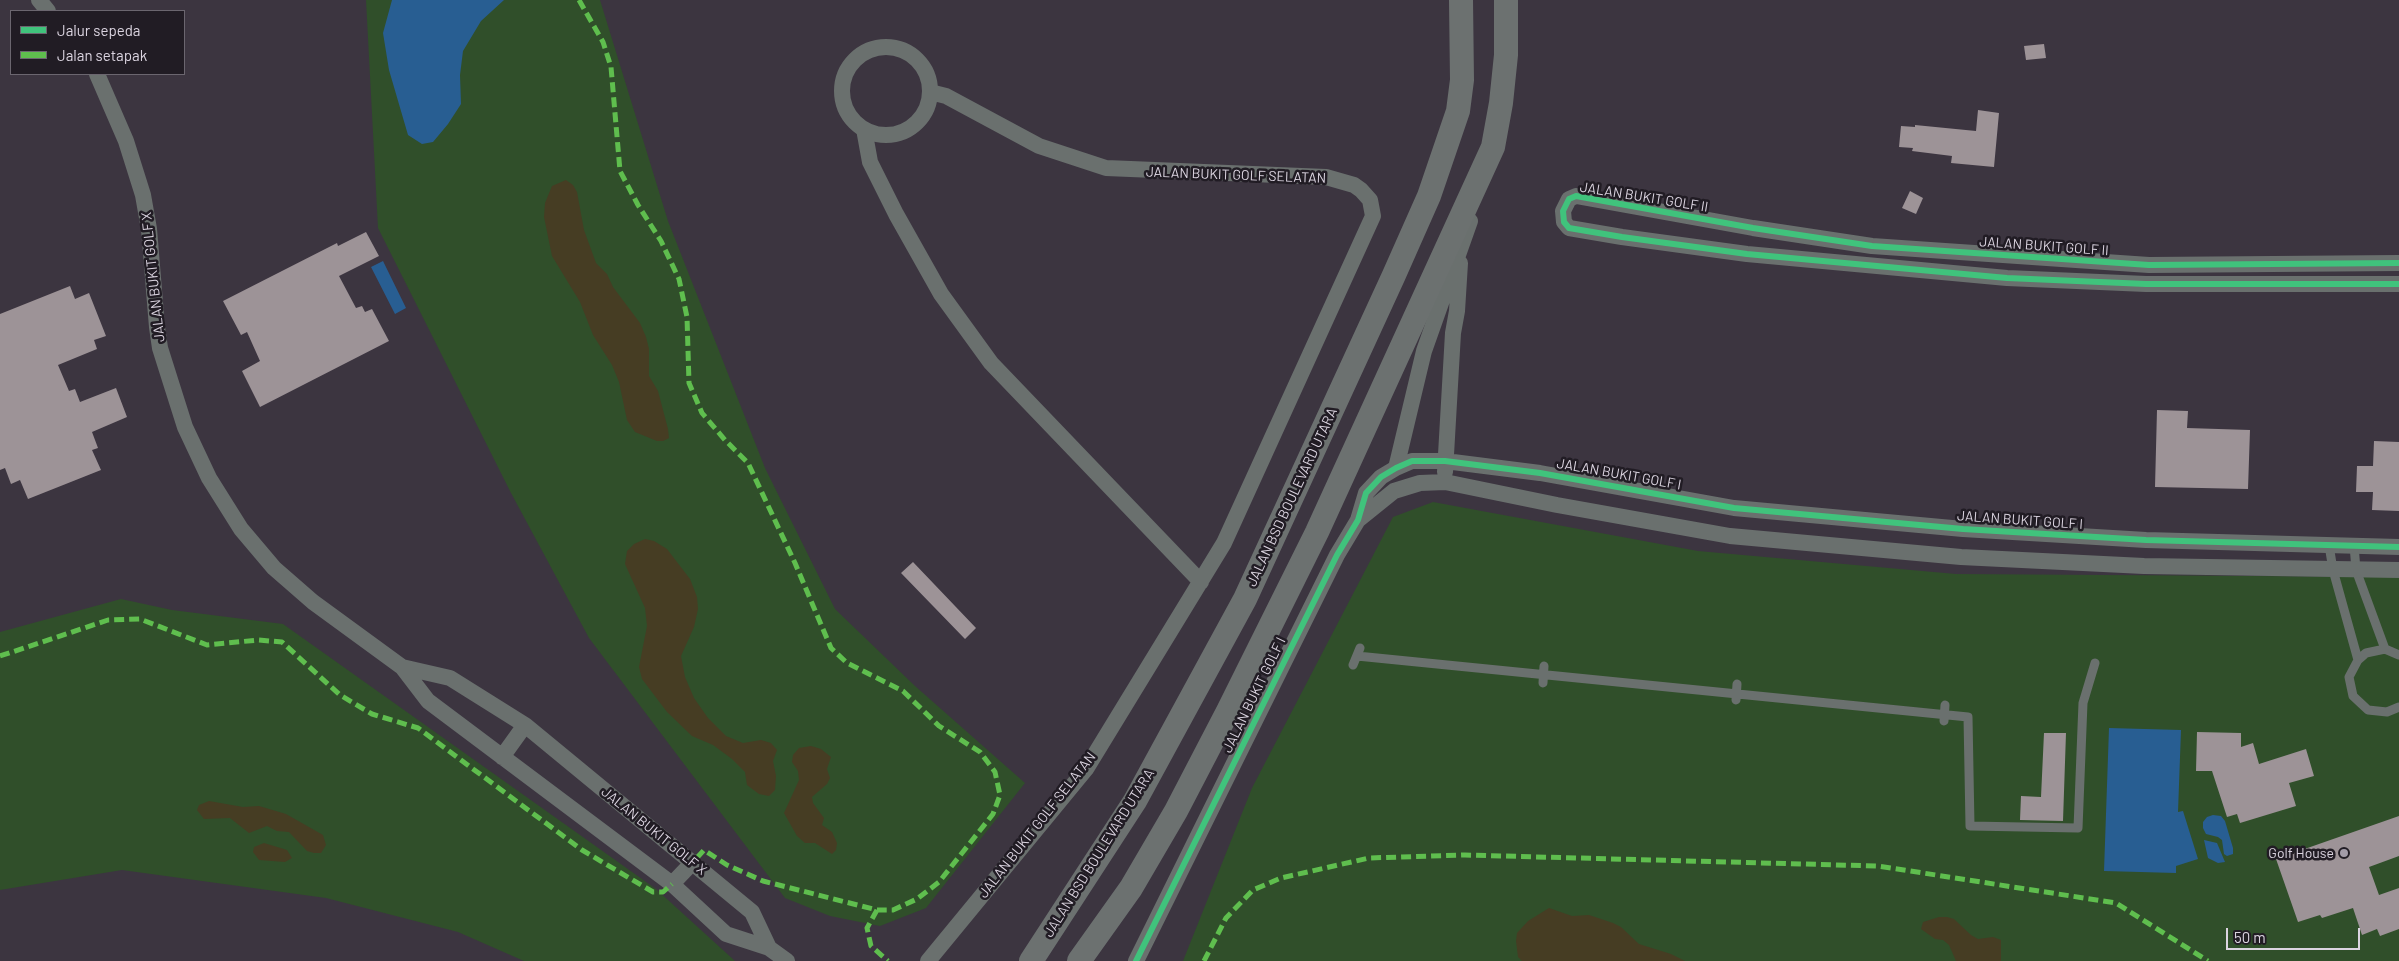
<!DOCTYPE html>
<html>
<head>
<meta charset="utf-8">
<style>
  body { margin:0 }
  #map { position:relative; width:2399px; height:961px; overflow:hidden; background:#3c3540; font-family:Barlow,sans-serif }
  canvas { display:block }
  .legend { position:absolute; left:10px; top:10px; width:175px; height:65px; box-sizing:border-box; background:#211c24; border:1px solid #6b666f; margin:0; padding:6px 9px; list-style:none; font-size:15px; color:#dbd4e0 }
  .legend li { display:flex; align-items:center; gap:10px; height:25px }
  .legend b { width:25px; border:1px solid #6b666f }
  .scale { position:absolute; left:2226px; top:928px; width:134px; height:22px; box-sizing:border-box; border:2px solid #dbd4e0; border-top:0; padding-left:6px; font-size:15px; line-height:18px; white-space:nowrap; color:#dbd4e0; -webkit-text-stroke:4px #211c24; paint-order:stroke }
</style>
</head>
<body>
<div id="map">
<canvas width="2399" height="961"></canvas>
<ul class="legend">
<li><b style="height:6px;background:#40c37c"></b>Jalur sepeda</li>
<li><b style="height:6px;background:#5fbe4e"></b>Jalan setapak</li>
</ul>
<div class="scale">50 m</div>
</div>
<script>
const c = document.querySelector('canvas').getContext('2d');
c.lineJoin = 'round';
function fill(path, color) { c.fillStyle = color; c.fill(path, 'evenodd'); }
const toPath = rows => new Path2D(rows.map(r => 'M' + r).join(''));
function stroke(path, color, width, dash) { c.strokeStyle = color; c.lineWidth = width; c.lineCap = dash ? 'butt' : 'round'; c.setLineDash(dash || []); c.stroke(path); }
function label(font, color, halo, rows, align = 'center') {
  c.font = font + ' Barlow,sans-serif'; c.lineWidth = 5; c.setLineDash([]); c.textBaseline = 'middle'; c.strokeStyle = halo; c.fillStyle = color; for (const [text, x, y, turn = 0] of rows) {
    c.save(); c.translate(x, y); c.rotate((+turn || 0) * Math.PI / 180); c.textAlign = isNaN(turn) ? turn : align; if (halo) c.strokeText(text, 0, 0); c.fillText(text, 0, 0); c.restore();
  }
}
const green = toPath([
  [366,0,600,0,668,221,765,468,835,609,915,686,1025,783,926,908,880,926,830,916,785,898,589,638,511,493,378,228],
  [1433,502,1698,551,1956,574,2399,577,2399,961,1183,961,1252,788,1393,517],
  [121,599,172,610,283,624,656,889,735,961,524,961,458,932,326,898,122,870,0,890,0,632]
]);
const sand = toPath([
  [566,180,573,185,577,192,584,230,596,263,607,274,613,287,640,323,646,337,649,349,649,376,658,391,668,429,669,438,663,441,657,441,635,432,627,420,619,382,612,365,593,335,580,302,552,256,544,217,545,203,552,186],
  [645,539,654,541,667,549,690,579,697,597,698,609,694,627,681,656,685,677,694,698,708,718,726,736,743,743,761,740,771,743,777,750,773,761,776,776,775,790,769,796,759,794,747,785,745,772,732,759,713,745,692,736,667,712,642,679,639,667,647,626,645,608,625,564,627,551,634,544],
  [811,746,821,749,831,757,827,769,830,778,827,784,812,797,813,803,824,818,822,825,832,832,837,843,836,850,832,854,815,843,805,843,797,836,784,813,799,780,798,771,792,762,793,755,799,748],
  [209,801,243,807,259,806,286,814,323,835,326,845,321,853,314,853,307,851,289,832,277,831,267,826,249,833,230,818,204,819,197,810,199,805],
  [264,843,287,850,292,858,285,862,259,860,253,852,254,847],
  [1549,908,1572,916,1589,915,1613,923,1621,927,1639,944,1671,954,1685,961,1522,961,1518,957,1516,941,1517,933,1528,921],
  [1939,917,1947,917,1954,919,1971,935,1978,939,1993,937,2001,940,2001,961,1956,961,1949,945,1943,940,1935,939,1921,929,1923,922]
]);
const water = toPath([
  [392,0,504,0,481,21,463,51,460,75,461,104,448,124,433,142,422,144,408,135,389,70,383,33],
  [383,261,406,308,395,314,371,267],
  [2109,728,2181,730,2178,812,2183,811,2198,859,2176,866,2176,873,2104,871],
  [2213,815,2221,816,2225,821,2233,848,2233,854,2227,856,2224,854,2222,840,2218,837,2206,834,2203,828,2203,822,2207,817],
  [2204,840,2217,843,2225,862,2218,863,2208,858]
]);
const building = toPath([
  [2044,44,2046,58,2026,60,2024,46],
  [1978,110,1999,113,1994,167,1951,163,1952,156,1912,151,1913,148,1899,147,1901,126,1915,127,1915,125,1976,131],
  [1910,191,1923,198,1916,214,1902,208],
  [366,232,379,256,339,276,356,308,362,306,365,312,372,309,389,341,260,407,242,371,260,361,247,332,241,335,223,301,337,243,338,246],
  [70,286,75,299,89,293,106,336,94,340,97,349,58,365,69,391,75,389,80,402,116,388,127,417,92,432,98,448,92,450,101,470,28,499,20,480,11,484,5,468,0,470,0,314],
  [2157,410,2188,411,2187,428,2250,430,2248,489,2155,487],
  [2374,441,2399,442,2399,511,2372,510,2373,492,2356,492,2357,466,2373,466],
  [913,562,976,628,965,639,901,573],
  [2197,732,2241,733,2241,747,2253,743,2259,764,2306,749,2314,776,2289,783,2296,806,2240,823,2237,814,2227,817,2212,771,2196,771],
  [2044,733,2066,733,2063,821,2020,820,2021,796,2041,797],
  [2399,816,2399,856,2369,867,2379,895,2399,888,2399,929,2380,936,2377,929,2362,935,2353,908,2322,918,2320,915,2298,922,2276,859]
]);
const service = toPath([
  [2329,545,2333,570,2358,660],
  [2354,545,2356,570,2385,649],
  [2399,655,2385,649,2366,653,2358,660,2349,677,2353,696,2368,710,2387,712,2399,707],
  [1357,656,1968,717,1970,826,2078,828,2083,703,2095,663],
  [1353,665,1360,648],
  [1543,683,1544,666],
  [1736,700,1737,684],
  [1944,721,1945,705]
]);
const minor = toPath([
  [39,0,48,11],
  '842 91a44 44 0 1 1 88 0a44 44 0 1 1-88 0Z',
  [97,74,126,141,143,195,149,229,157,327,160,348,172,386,185,427,209,478,241,529,274,568,313,602,402,667,428,701,672,884,726,934,769,948,787,961],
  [864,129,870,162,896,214,941,294,991,363,1201,582],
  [2399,263,2149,265,1872,246,1753,228,1576,196,1569,199,1563,211,1564,222,1569,228,1622,237,1747,254,2007,278,2146,284,2399,284],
  [1396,468,1424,351,1470,221],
  [1445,472,1453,333,1457,311,1460,263],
  [1358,520,1394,491,1420,483,1445,482,1557,505,1730,536,1961,557,2144,566,2399,570],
  [402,667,450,678,525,725,752,912,769,948],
  [502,757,525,725],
  [672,884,693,862],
  [928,961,1086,769,1224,543,1373,216,1370,200,1361,190,1354,185,1326,177,1106,168,1039,146,946,96,930,92],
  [1136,961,1337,555,1358,520,1366,493,1381,477,1396,468,1412,461,1445,461,1540,473,1734,508,1963,529,2146,540,2399,547]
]);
const secondary = toPath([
  [1031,961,1135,801,1245,599,1394,275,1429,196,1458,111,1462,80,1461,0],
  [1079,961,1131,888,1176,811,1228,711,1317,532,1493,147,1501,103,1506,55,1506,0]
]);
const quiet = toPath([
  [579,0,603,42,611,67,620,171,638,205,661,241,679,279,687,317,689,383,702,413,725,440,748,463,795,563,831,648,847,663,903,691,939,726,980,752,995,772,1000,795,993,814,939,882,917,899,893,910,877,910,763,881,727,865,704,850,693,862],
  [0,656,108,620,140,619,207,645,258,640,282,642,340,695,372,714,418,728,582,850,653,892,663,892,672,884],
  [877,910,867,928,871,946,888,961],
  [1204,961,1226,918,1253,890,1281,878,1369,858,1465,855,1878,866,2116,903,2208,961]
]);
const cycleway = toPath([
  [2399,263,2149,265,1872,246,1753,228,1576,196,1569,199,1563,211,1564,222,1569,228,1622,237,1747,254,2007,278,2146,284,2399,284],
  [1136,961,1337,555,1358,520,1366,493,1381,477,1396,468,1412,461,1445,461,1540,473,1734,508,1963,529,2146,540,2399,547]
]);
const markers = [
  [2344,853,5,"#a39ca8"]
];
const streetNames = [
  ["JALAN BUKIT GOLF SELATAN",1236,175,2],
  ["JALAN BUKIT GOLF II",1644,197,9],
  ["JALAN BUKIT GOLF II",2044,246,4],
  ["JALAN BUKIT GOLF X",153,277,-96],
  ["JALAN BUKIT GOLF I",1619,474,10],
  ["JALAN BSD BOULEVARD UTARA",1292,497,-65],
  ["JALAN BUKIT GOLF I",2020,520,4],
  ["JALAN BUKIT GOLF I",1254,695,-64],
  ["JALAN BUKIT GOLF SELATAN",1037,825,-52],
  ["JALAN BUKIT GOLF X",654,831,39],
  ["JALAN BSD BOULEVARD UTARA",1099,853,-58]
];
const poiNames = [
  ["Golf House",2334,853]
];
fill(green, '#304f2a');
fill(sand, '#463d23');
fill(water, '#285e92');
fill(building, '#9d9397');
stroke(service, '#6a706e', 9);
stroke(minor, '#6a706e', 16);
stroke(secondary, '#6c7170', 24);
stroke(quiet, '#5fbe4e', 5, [10, 5]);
stroke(cycleway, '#40c37c', 6);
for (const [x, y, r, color] of markers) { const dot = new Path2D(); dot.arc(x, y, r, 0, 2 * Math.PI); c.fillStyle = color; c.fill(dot); stroke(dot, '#211c24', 2); }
label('14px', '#dbd4e0', '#211c24', streetNames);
label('14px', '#dbd4e0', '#211c24', poiNames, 'right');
</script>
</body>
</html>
